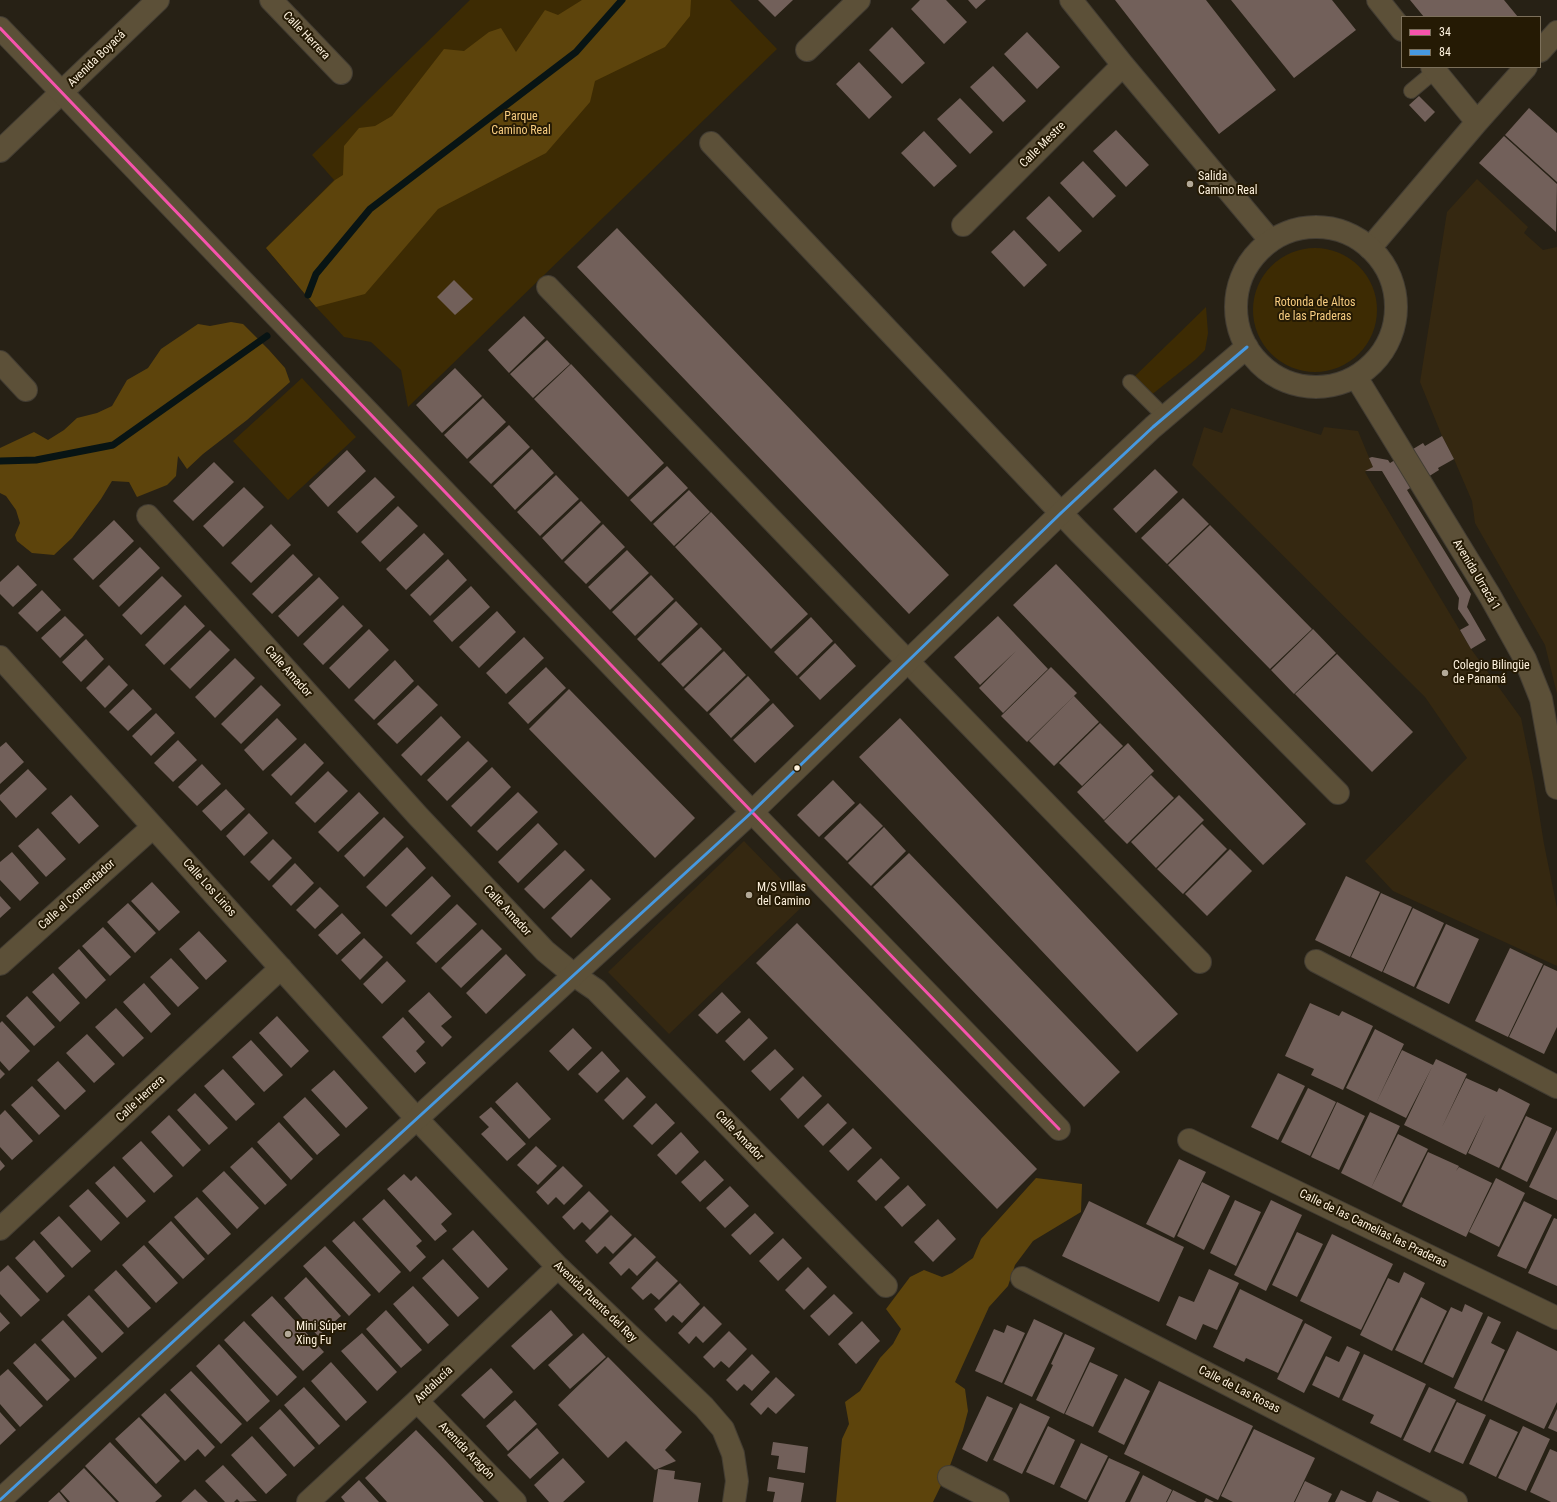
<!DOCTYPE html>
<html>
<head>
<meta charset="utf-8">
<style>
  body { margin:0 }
  #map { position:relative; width:1557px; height:1502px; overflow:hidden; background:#272115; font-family:"Roboto Condensed",sans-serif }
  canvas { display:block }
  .legend { position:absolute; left:1401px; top:16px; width:140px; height:52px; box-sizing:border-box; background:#251a04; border:1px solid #7c705b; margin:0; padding:5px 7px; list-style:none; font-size:12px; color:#fef2de }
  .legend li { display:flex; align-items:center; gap:8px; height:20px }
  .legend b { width:20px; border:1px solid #7c705b }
</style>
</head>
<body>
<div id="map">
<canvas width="1557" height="1502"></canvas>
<ul class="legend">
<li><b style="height:5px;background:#f653ac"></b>34</li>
<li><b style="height:5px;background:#4699e1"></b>84</li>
</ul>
</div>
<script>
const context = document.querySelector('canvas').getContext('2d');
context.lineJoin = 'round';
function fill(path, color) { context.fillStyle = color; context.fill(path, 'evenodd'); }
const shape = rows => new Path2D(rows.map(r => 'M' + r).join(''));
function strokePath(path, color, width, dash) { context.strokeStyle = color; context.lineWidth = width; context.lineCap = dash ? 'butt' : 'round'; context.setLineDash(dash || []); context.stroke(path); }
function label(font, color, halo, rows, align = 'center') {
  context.font = font + ' "Roboto Condensed",sans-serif'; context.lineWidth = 4; context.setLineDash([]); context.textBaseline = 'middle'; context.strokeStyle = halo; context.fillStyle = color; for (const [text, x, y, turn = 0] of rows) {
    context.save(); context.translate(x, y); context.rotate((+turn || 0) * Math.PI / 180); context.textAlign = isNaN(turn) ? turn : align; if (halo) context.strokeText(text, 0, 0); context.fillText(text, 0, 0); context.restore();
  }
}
fill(shape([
  [1477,179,1528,227,1524,233,1543,250,1557,247,1557,694,1545,645,1475,523,1472,501,1454,459,1442,436,1420,382,1447,212],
  [1231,408,1321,435,1324,427,1358,431,1373,467,1365,472,1471,649,1521,718,1534,782,1544,844,1557,908,1557,966,1393,891,1365,861,1467,758,1425,697,1192,465,1204,427,1222,433],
  [744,841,805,904,669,1034,608,972]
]), '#352811');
fill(shape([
  [470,0,730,0,777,49,408,407,401,370,371,342,344,337,316,307,266,248,334,180,312,155],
  '1253 310a62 62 0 1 1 124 0a62 62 0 1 1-124 0Z',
  [1206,307,1208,333,1205,350,1195,360,1150,396,1133,378],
  [302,378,356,437,288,500,233,441]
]), '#3d2b03');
fill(shape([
  [582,0,691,0,690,16,665,47,595,81,590,102,546,153,438,209,365,294,316,307,266,248,335,180,343,175,344,146,359,128,375,126,392,116,444,49,464,51,489,32,501,28,516,52,545,10,558,15],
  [231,322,243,324,269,350,285,368,290,382,247,420,203,454,187,469,178,456,176,476,167,485,137,497,129,482,112,481,101,499,72,538,54,555,32,553,17,541,15,535,20,523,16,510,6,496,0,493,0,448,34,432,48,440,64,430,77,418,97,413,112,406,127,380,148,368,161,349,198,324,210,326],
  [1036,1178,1082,1184,1081,1212,1033,1241,1015,1265,1008,1286,989,1307,955,1382,965,1389,968,1411,963,1430,948,1471,933,1502,836,1502,842,1439,849,1424,845,1402,860,1391,880,1358,893,1344,901,1329,886,1309,910,1277,924,1270,942,1277,952,1273,973,1258,981,1239]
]), '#5d440c');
strokePath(shape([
  [308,295,316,274,370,209,576,52,622,0],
  [0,461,36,460,113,445,267,336]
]), '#081414', 7);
fill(shape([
  [758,0,793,0,775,17],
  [920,0,946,0,967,22,944,44,911,9],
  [968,0,986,0,976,9],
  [1115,0,1206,0,1276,90,1219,134],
  [1231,0,1332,0,1356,30,1294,78],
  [1410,0,1504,0,1518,17,1424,17],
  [892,27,925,63,902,84,869,50],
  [1027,32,1060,67,1037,89,1004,54],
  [859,62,892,97,869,119,836,84],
  [993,66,1026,101,1003,122,970,87],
  [1419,96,1435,112,1425,122,1409,105],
  [960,98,993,132,970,154,937,119],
  [1529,108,1557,133,1557,182,1505,135],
  [1116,130,1149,165,1126,187,1093,151],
  [924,131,957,166,934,187,901,153],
  [1504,136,1557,184,1556,232,1479,163],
  [1083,161,1116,196,1093,218,1060,183],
  [1049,196,1082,231,1059,252,1026,218],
  [617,228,949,575,909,614,577,267],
  [1014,230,1047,265,1024,287,991,252],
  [454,280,473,299,455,315,437,297],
  [524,316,545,338,509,373,488,350],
  [547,340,570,364,533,398,510,374],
  [571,364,664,463,628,497,534,399],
  [455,368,482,396,442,433,416,405],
  [483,398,506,422,467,459,444,435],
  [509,425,530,447,491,484,469,462],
  [1442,436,1454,459,1438,468,1439,470,1407,490,1471,594,1467,607,1486,640,1471,649,1460,630,1469,625,1458,609,1459,598,1382,471,1365,471,1373,467,1369,458,1372,457,1388,460,1390,463,1423,443,1425,446],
  [532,449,554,473,515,510,493,486],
  [347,450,366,471,328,507,309,486],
  [214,462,234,482,193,521,173,501],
  [667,466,688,488,651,522,630,500],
  [1155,469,1178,492,1136,533,1113,509],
  [556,475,579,499,540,536,517,512],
  [375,477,395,497,357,533,337,512],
  [244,487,264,507,223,547,203,526],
  [689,490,710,512,674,546,653,524],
  [1183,498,1209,524,1167,564,1141,538],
  [581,501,601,522,562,560,542,538],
  [398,506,418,526,380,562,361,542],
  [711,512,808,614,771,649,675,547],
  [114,520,134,541,93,580,73,559],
  [271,524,291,545,251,583,231,563],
  [603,524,625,547,586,584,564,562],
  [1210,525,1312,629,1270,669,1168,565],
  [424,533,444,554,406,590,386,569],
  [140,547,160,568,119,607,99,586],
  [627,550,649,573,610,610,588,587],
  [293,554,313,575,272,614,252,594],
  [448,559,467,580,430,616,410,595],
  [1056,564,1306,824,1263,865,1013,605],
  [18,565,37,585,13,607,0,594,0,582],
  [651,575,674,599,635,636,612,612],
  [162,576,182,596,141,635,122,615],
  [319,577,339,598,298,637,278,616],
  [471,586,490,607,452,642,433,621],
  [42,590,61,610,37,632,18,613],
  [676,601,698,624,659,662,637,639],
  [185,605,205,626,164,665,145,645],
  [343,605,363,626,323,665,303,644],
  [497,611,516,632,479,668,459,647],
  [65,616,84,635,60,658,41,638],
  [998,616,1048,669,1003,713,979,688,1016,651,980,685,954,657],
  [811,617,833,641,797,676,774,652],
  [701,627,722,649,683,687,661,664],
  [369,629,389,650,349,689,329,668],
  [1313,629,1336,653,1294,694,1271,670],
  [210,630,230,650,190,689,170,669],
  [524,637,544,658,506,694,486,673],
  [86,639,104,659,81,682,62,662],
  [835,643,856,666,820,700,799,678],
  [724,651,746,675,707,712,684,689],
  [1337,654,1413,732,1372,772,1295,694],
  [235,658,255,678,215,718,195,697],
  [395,660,414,681,374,720,354,700],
  [109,665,128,685,105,708,86,688],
  [546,667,566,688,528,724,508,703],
  [1051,667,1077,693,1027,742,1001,716],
  [748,676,770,700,731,738,709,714],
  [261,685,281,705,241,744,221,724],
  [418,685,438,705,397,744,377,724],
  [133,689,152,709,128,731,109,712],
  [569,689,695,818,655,858,529,729],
  [1074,696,1099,722,1054,766,1029,741],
  [773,703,794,726,755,763,733,740],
  [156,713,175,733,151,756,132,736],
  [441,716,461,737,421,776,401,755],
  [277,718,297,739,263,771,244,750],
  [900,718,1178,1014,1137,1052,859,757],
  [1100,723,1123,746,1082,786,1059,763],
  [178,740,197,760,173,782,154,763],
  [468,741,488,761,447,801,427,780],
  [6,742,24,762,0,784,0,747],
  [305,743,324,763,291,796,271,775],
  [1128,743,1154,771,1104,820,1077,792],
  [202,764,221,784,197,806,178,787],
  [492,767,511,787,471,827,451,806],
  [28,769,47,789,16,818,0,800,0,795],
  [328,771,348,791,315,823,295,803],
  [1151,775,1174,798,1127,844,1104,821],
  [833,780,855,803,819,837,797,815],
  [226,789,245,809,221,831,202,811],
  [359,792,379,813,338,852,318,832],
  [518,792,538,812,497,851,477,831],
  [71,795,99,826,79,844,51,813],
  [1179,795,1204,820,1156,868,1131,842],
  [860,803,883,826,847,861,824,838],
  [249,813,268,833,244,856,226,836],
  [384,817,404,837,364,877,344,856],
  [538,823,558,844,518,883,498,862],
  [1202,824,1227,849,1183,894,1157,869],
  [884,827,906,851,871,886,848,863],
  [38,828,66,859,46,877,18,846],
  [273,839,292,858,269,881,250,862],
  [407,847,426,868,386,907,366,887],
  [1230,849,1252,871,1207,916,1185,894],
  [565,850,585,870,544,909,524,889],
  [12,852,39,883,20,901,0,880,0,862],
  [909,853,1120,1072,1084,1107,873,887],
  [295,863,314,883,291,906,272,886],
  [432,876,451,896,411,935,391,915],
  [1346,876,1380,892,1350,957,1315,940],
  [591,879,611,899,571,938,551,918],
  [152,882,180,912,159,931,131,901],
  [320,887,339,906,315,929,296,910],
  [1381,893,1412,907,1382,972,1351,957],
  [0,896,11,908,0,918],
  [128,903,156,933,135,953,107,922],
  [457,904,477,924,436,963,416,943],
  [1413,908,1444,923,1414,987,1383,972],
  [342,913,361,933,337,955,318,935],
  [797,923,1037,1169,997,1209,756,963],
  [1446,924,1479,939,1449,1004,1416,988],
  [103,927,131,957,110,976,82,946],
  [482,929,502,949,461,988,441,968],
  [199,931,227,961,206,980,179,949],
  [364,938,383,957,360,980,341,960],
  [1510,948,1543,964,1508,1037,1475,1021],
  [79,949,106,980,86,999,58,968],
  [506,954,526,975,486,1014,466,993],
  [171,958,199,988,178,1007,150,977],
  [387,961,406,981,382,1004,363,984],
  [1544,965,1557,971,1557,1027,1544,1054,1509,1037],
  [53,973,80,1003,60,1022,32,992],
  [144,983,171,1014,151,1033,123,1002],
  [429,992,452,1017,441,1026,452,1037,442,1047,408,1011],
  [722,992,741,1012,717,1034,698,1015],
  [27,996,55,1027,34,1046,6,1016],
  [1310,1003,1339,1016,1342,1011,1373,1026,1343,1090,1311,1075,1314,1069,1285,1056],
  [116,1008,144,1038,123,1057,95,1027],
  [277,1016,309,1051,291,1068,259,1033],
  [403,1017,425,1042,416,1051,426,1063,415,1073,382,1037],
  [749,1018,768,1038,744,1061,725,1041],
  [2,1021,30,1051,9,1071,0,1061,0,1023],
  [573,1028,592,1048,568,1071,549,1051],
  [1375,1029,1404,1044,1376,1103,1346,1088],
  [87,1034,115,1064,94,1083,66,1053],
  [251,1040,283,1075,264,1092,232,1057],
  [775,1049,794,1069,770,1091,751,1071],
  [1402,1050,1433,1065,1436,1059,1467,1074,1442,1127,1466,1078,1497,1092,1499,1088,1530,1104,1499,1168,1468,1153,1486,1114,1466,1155,1404,1125,1432,1067,1406,1118,1376,1103],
  [602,1051,620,1071,597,1093,578,1074],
  [58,1061,86,1091,65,1110,37,1080],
  [0,1069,5,1074,0,1079],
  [223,1069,255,1104,236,1121,204,1086],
  [334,1070,368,1108,346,1128,311,1090],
  [1278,1073,1305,1086,1278,1140,1251,1127],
  [803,1076,822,1096,798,1119,780,1099],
  [627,1077,646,1097,623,1120,604,1100],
  [517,1082,551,1119,529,1139,495,1102],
  [32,1086,60,1116,39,1135,11,1105],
  [1308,1088,1336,1102,1310,1156,1281,1142],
  [195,1093,228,1128,209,1145,177,1110],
  [305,1097,340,1135,317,1155,283,1117],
  [1337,1102,1365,1116,1339,1170,1311,1157],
  [656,1103,675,1123,652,1145,633,1126],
  [828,1103,847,1123,823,1146,804,1126],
  [491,1107,526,1144,507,1161,481,1134,489,1127,479,1117],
  [5,1110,33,1141,12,1160,0,1147,0,1115],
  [1370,1112,1400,1126,1371,1188,1341,1173],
  [169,1115,201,1150,183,1167,151,1132],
  [1526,1116,1552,1128,1527,1182,1501,1169],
  [279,1122,313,1159,291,1180,257,1142],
  [853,1128,872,1148,848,1171,829,1151],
  [1557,1130,1557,1200,1529,1187],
  [681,1132,699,1152,676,1175,657,1155],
  [1398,1134,1428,1149,1401,1203,1371,1188],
  [141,1141,173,1176,154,1193,122,1158],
  [536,1146,557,1166,538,1185,517,1165],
  [252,1147,287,1185,265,1205,230,1167],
  [1428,1152,1459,1166,1456,1171,1459,1167,1492,1183,1466,1237,1402,1206],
  [881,1158,900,1178,876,1201,857,1181],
  [1179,1159,1206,1172,1174,1238,1146,1224],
  [0,1160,5,1166,0,1171],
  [705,1160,724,1180,700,1202,681,1182],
  [114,1166,146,1201,127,1218,95,1183],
  [563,1166,583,1186,564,1205,556,1197,548,1205,536,1192],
  [224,1171,259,1208,237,1229,202,1191],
  [404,1174,411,1181,416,1176,452,1214,441,1224,447,1231,435,1241,387,1189],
  [1496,1178,1525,1193,1499,1247,1469,1232],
  [1202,1182,1230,1196,1204,1250,1177,1236],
  [908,1185,926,1205,902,1227,884,1207],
  [730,1186,749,1206,725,1228,706,1208],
  [88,1189,120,1223,101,1241,69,1206],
  [589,1191,609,1211,590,1230,582,1222,574,1230,562,1217],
  [197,1197,231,1234,208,1255,174,1217],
  [384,1199,422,1241,416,1246,426,1257,410,1272,362,1219],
  [1235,1200,1261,1212,1236,1266,1210,1253],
  [1271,1200,1302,1215,1266,1291,1234,1275],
  [1089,1201,1184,1247,1159,1302,1062,1256],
  [1524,1201,1552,1215,1526,1269,1497,1256],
  [755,1213,774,1233,750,1255,731,1235],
  [611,1215,632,1235,613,1254,605,1246,597,1254,585,1241],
  [59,1216,91,1251,72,1268,40,1233],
  [1554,1218,1557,1219,1557,1286,1528,1273],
  [938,1219,956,1239,933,1262,914,1242],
  [171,1221,205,1259,183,1279,148,1242],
  [354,1221,401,1272,379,1293,332,1241],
  [473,1230,508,1269,488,1288,452,1249],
  [1297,1232,1323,1244,1297,1297,1272,1285],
  [1332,1234,1393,1264,1361,1330,1300,1301],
  [635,1237,656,1257,637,1276,629,1268,621,1276,609,1263],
  [783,1238,802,1258,778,1281,759,1261],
  [34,1240,65,1276,47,1293,15,1258],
  [144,1245,178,1283,156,1303,122,1265],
  [325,1246,371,1295,349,1316,303,1266],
  [443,1259,479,1298,458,1317,422,1278],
  [657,1261,678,1281,659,1300,651,1293,643,1300,631,1288],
  [8,1265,40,1300,21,1317,0,1294,0,1272],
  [808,1267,827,1287,804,1310,785,1290],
  [1209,1269,1239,1283,1217,1330,1203,1324,1196,1340,1166,1325,1179,1296,1194,1302],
  [116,1270,151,1308,128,1328,94,1290],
  [1404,1272,1425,1283,1392,1351,1360,1335,1388,1278,1399,1283],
  [306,1277,341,1316,318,1336,284,1298],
  [680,1283,700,1304,682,1323,673,1315,666,1322,654,1309],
  [413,1286,449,1325,428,1344,393,1304],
  [1240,1289,1303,1320,1278,1373,1246,1358,1244,1362,1213,1347],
  [834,1294,853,1313,829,1336,810,1316],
  [89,1295,124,1333,102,1353,67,1315],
  [272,1296,324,1352,303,1371,251,1315],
  [1421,1297,1447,1311,1422,1363,1395,1350],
  [1465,1304,1483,1313,1453,1378,1424,1364,1451,1307,1462,1312],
  [704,1306,722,1324,703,1343,696,1336,689,1344,678,1333],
  [386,1310,422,1350,401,1368,366,1329],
  [551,1310,573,1335,534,1370,511,1346],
  [0,1312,10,1323,0,1332],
  [1488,1316,1501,1322,1491,1343,1505,1350,1482,1401,1454,1388],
  [1034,1319,1063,1333,1032,1397,1004,1384],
  [63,1320,97,1358,75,1378,41,1340],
  [244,1321,297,1377,277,1396,224,1340],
  [862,1321,880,1341,856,1364,838,1344],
  [1305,1323,1332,1337,1304,1393,1277,1379],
  [1007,1325,1025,1333,1002,1383,975,1371,994,1329,1004,1333],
  [729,1331,747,1349,729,1368,721,1361,714,1368,703,1357],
  [1517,1331,1557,1351,1557,1402,1544,1429,1484,1401],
  [362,1333,397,1372,377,1391,341,1351],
  [583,1333,606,1357,570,1389,548,1365],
  [1065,1334,1095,1348,1064,1414,1036,1400,1053,1365,1051,1364],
  [35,1343,70,1380,47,1401,13,1363],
  [219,1344,270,1401,247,1422,196,1366],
  [1347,1346,1360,1352,1339,1398,1312,1385,1326,1356,1339,1362],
  [752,1354,770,1372,752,1391,744,1384,737,1391,726,1380],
  [1364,1354,1426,1384,1401,1438,1370,1423,1374,1415,1342,1400],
  [608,1357,682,1432,665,1450,676,1461,655,1470,626,1441,608,1458,558,1405],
  [331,1362,367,1402,346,1421,311,1381],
  [1090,1362,1118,1375,1093,1427,1065,1414],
  [491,1368,513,1392,484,1419,461,1395],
  [8,1369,43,1406,20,1427,0,1404,0,1376],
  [191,1371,242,1424,221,1444,170,1390],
  [776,1377,795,1395,776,1414,768,1407,761,1415,750,1404],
  [1125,1378,1150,1391,1124,1445,1098,1432],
  [1159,1381,1253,1426,1218,1500,1124,1454],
  [304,1387,340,1426,319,1445,284,1405],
  [1429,1387,1456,1400,1430,1453,1403,1440],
  [165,1393,215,1447,205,1457,198,1449,185,1461,141,1415],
  [987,1396,1013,1408,987,1462,962,1449],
  [515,1400,537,1424,508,1451,486,1426],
  [1457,1402,1486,1415,1463,1464,1434,1451],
  [1020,1403,1050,1417,1022,1474,993,1460],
  [280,1409,315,1448,294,1467,259,1428],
  [1557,1409,1557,1432,1548,1428],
  [0,1412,16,1430,0,1445],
  [139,1417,180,1461,156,1484,115,1439],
  [1490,1419,1518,1432,1496,1477,1469,1464],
  [1048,1426,1075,1440,1054,1485,1026,1472],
  [1523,1426,1550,1439,1526,1491,1498,1478],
  [537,1428,559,1453,530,1479,507,1455],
  [1254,1429,1315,1458,1294,1502,1233,1502,1221,1496],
  [416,1430,445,1460,484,1502,387,1502,365,1478],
  [252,1436,287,1475,266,1494,231,1455],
  [110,1442,162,1496,155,1502,119,1502,85,1466],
  [773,1442,808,1447,805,1473,777,1469,779,1456,771,1455],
  [1081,1443,1108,1456,1086,1500,1060,1487],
  [1550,1449,1557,1452,1557,1502,1551,1502,1530,1492],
  [563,1458,585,1482,563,1502,549,1502,534,1485],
  [1109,1458,1140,1472,1125,1502,1088,1502],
  [223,1465,257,1501,240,1502,237,1499,234,1502,225,1502,205,1481],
  [84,1468,116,1502,70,1502,60,1491],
  [658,1469,675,1471,674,1479,701,1483,698,1502,653,1502],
  [1143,1475,1172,1490,1166,1502,1130,1502],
  [769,1477,804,1483,801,1502,773,1502,775,1492,767,1491],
  [359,1480,379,1502,345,1502,341,1497],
  [1305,1481,1332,1494,1328,1502,1295,1502],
  [195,1489,208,1502,181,1502],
  [1173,1490,1197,1502,1167,1502],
  [1341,1490,1367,1502,1335,1502],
  [1377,1491,1400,1502,1372,1502],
  [59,1492,67,1502,48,1502],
  [1206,1498,1214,1502,1204,1502]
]), '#72605a');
const service = shape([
  [1411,91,1435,71],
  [1130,382,1165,417]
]);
const minor = shape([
  [271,0,341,73],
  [1071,0,1123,65,1270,240],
  [1378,0,1402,30],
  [807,50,859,0],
  [1540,51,1557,32],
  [1432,67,1477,122],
  [711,143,1078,531,1338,793],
  [0,151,158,0],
  [963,225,1123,65],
  [1370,248,1477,122,1526,67],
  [548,287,889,642,1200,962],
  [0,362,26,390],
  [148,516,418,816,545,951,574,975,596,990,886,1286],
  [0,657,417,1119,558,1267,704,1407,723,1429,733,1454,737,1481,734,1502],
  [752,812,1059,1129],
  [1316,961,1557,1087],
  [0,964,153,827],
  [1189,1140,1557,1318],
  [0,1229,281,968],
  [1022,1278,1456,1502],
  [417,1401,515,1502],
  [949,1477,998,1502],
  [308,1502,417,1401,558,1267]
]);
const tertiary = shape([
  [0,28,752,812],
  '1236 307a80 80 0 1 1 160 0a80 80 0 1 1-160 0Z',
  [1356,377,1490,596,1525,659,1541,699,1557,788],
  [0,1500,752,812,1061,513,1153,427,1247,347]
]);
strokePath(service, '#433d33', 16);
strokePath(minor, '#433d33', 24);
strokePath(tertiary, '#433d33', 24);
strokePath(service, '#5c5038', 14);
strokePath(minor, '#5c5038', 22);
strokePath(tertiary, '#5c5038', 22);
strokePath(shape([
  [0,28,752,812,1059,1129]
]), '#f653ac', 3);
strokePath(shape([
  [0,1500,752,812,1061,513,1153,427,1247,347]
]), '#4699e1', 3);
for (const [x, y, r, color] of [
  [1190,184,4,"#b3a998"],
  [1445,673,4,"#b3a998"],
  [797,768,3.5,"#fef2de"],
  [749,895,4,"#b3a998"],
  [288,1334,4,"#b3a998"]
]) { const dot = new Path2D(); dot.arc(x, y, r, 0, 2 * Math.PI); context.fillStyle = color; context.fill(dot); strokePath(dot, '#251a04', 1.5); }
label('12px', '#fef2de', '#251a04', [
  ["Calle Herrera",306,36,46],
  ["Avenida Boyacá",97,59,-44],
  ["Calle Mestre",1043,145,-45],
  ["Avenida Urracá 1",1476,575,59],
  ["Calle Amador",288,672,48],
  ["Calle Los Lirios",209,888,48],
  ["Calle el Comendador",77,895,-42],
  ["Calle Amador",507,911,47],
  ["Calle Herrera",141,1099,-43],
  ["Calle Amador",739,1136,46],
  ["Calle de las Camelias las Praderas",1373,1229,26],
  ["Avenida Puente del Rey",595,1302,44],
  ["Andalucía",434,1385,-44],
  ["Calle de Las Rosas",1239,1390,27],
  ["Avenida Aragón",466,1451,46]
]);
label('12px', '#f7cc80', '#251a04', [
  ["Parque",521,117],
  ["Camino Real",521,131],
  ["Rotonda de Altos",1315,303],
  ["de las Praderas",1315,317]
]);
label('12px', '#fef2de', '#251a04', [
  ["Salida",1198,177],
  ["Camino Real",1198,191],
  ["Colegio Bilingüe",1453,666],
  ["de Panamá",1453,680],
  ["M/S VIllas",757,888],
  ["del Camino",757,902],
  ["Mini Súper",296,1327],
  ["Xing Fu",296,1341]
], 'left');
</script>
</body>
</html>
